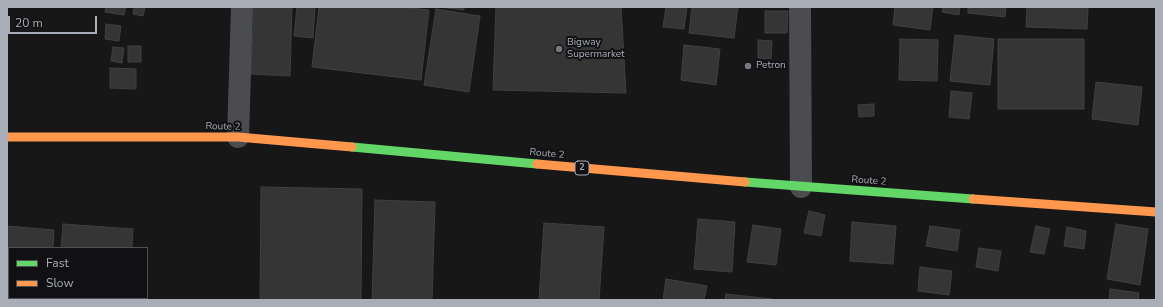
<!DOCTYPE html>
<html>
<head>
<meta charset="utf-8">
<style>
  body { margin:0 }
  #map { position:relative; width:1163px; height:307px; overflow:hidden; background:#171717; font-family:"Nunito Sans",sans-serif }
  canvas { display:block }
  .frame { position:absolute; inset:0; border:8px solid #a8adb8; pointer-events:none }
  .legend { position:absolute; left:8px; top:247px; width:140px; height:52px; box-sizing:border-box; background:#111113; border:1px solid #4d4f55; margin:0; padding:5px 7px; list-style:none; font-size:12px; color:#a8adb8 }
  .legend li { display:flex; align-items:center; gap:8px; height:20px }
  .legend b { width:20px; border:1px solid #4d4f55 }
  .scale { position:absolute; left:8px; top:16px; width:89px; height:18px; box-sizing:border-box; border:2px solid #a8adb8; border-top:0; padding-left:5px; font-size:12px; line-height:14px; white-space:nowrap; color:#a8adb8; -webkit-text-stroke:3px #111113; paint-order:stroke }
</style>
</head>
<body>
<div id="map">
<canvas width="1163" height="307"></canvas>
<div class="frame"></div>
<ul class="legend">
<li><b style="height:5px;background:#63d668"></b>Fast</li>
<li><b style="height:5px;background:#ff974d"></b>Slow</li>
</ul>
<div class="scale">20 m</div>
</div>
<script>
const context = document.querySelector('canvas').getContext('2d');
context.lineJoin = 'round';
function fill(path, color) { context.fillStyle = color; context.fill(path, 'evenodd'); }
const shape = rows => new Path2D(rows.map(r => 'M' + r).join(''));
function strokePath(path, color, width, dash) { context.strokeStyle = color; context.lineWidth = width; context.lineCap = dash ? 'butt' : 'round'; context.setLineDash(dash || []); context.stroke(path); }
function label(font, color, halo, rows, align = 'center') {
  context.font = font + ' "Nunito Sans",sans-serif'; context.lineWidth = 4; context.setLineDash([]); context.textBaseline = 'middle'; context.strokeStyle = halo; context.fillStyle = color; for (const [text, x, y, turn = 0] of rows) {
    context.save(); context.translate(x, y); context.rotate((+turn || 0) * Math.PI / 180); context.textAlign = isNaN(turn) ? turn : align; if (halo) context.strokeText(text, 0, 0); context.fillText(text, 0, 0); context.restore();
  }
}
const building = shape([
  [106,7,126,7,124,15,105,12,106,7],
  [134,7,145,7,143,16,133,14,134,7],
  [254,7,292,7,290,76,251,74,254,7],
  [297,7,315,7,313,38,294,36,297,7],
  [319,7,399,7,429,10,421,80,312,67,319,7],
  [439,7,464,7,464,10,439,7],
  [496,7,621,7,626,93,493,90,496,7],
  [666,7,687,7,684,29,663,27,666,7],
  [692,7,738,7,734,38,689,33,692,7],
  [895,7,933,7,930,30,893,25,895,7],
  [943,7,960,7,959,15,942,12,943,7],
  [968,7,1006,7,1005,17,968,13,968,7],
  [1027,7,1088,7,1087,29,1026,27,1027,7],
  [436,9,480,16,469,92,424,85,436,9],
  [765,11,788,11,787,33,765,33,765,11],
  [106,24,121,26,119,41,105,39,106,24],
  [955,35,994,39,990,85,950,81,955,35],
  [900,39,938,40,937,81,899,80,900,39],
  [998,39,1084,39,1084,109,998,109,998,39],
  [758,40,772,41,771,59,758,58,758,40],
  [684,45,720,49,716,85,681,80,684,45],
  [128,46,141,46,141,62,128,62,128,46],
  [113,47,124,48,122,63,111,61,113,47],
  [110,68,136,69,136,89,110,88,110,68],
  [1096,82,1142,87,1138,125,1092,119,1096,82],
  [951,91,972,93,969,119,949,117,951,91],
  [874,104,874,116,859,117,858,105,874,104],
  [261,187,362,189,361,300,260,300,261,187],
  [375,200,435,202,432,300,372,300,375,200],
  [809,211,825,215,821,236,804,233,809,211],
  [698,219,735,222,732,272,694,269,698,219],
  [852,222,896,226,893,264,850,261,852,222],
  [544,223,604,227,599,300,539,300,544,223],
  [63,224,133,229,132,248,61,248,63,224],
  [1116,224,1148,229,1140,285,1107,279,1116,224],
  [753,225,781,229,776,265,747,262,753,225],
  [7,226,54,230,53,248,9,248,9,298,50,298,49,300,7,300,7,226],
  [930,226,960,230,957,251,926,246,930,226],
  [1036,226,1050,229,1044,254,1030,252,1036,226],
  [1067,227,1086,231,1084,249,1064,246,1067,227],
  [979,248,1001,251,998,271,976,267,979,248],
  [920,267,952,271,949,295,918,291,920,267],
  [666,279,707,286,704,300,663,300,666,279],
  [1110,289,1139,293,1138,300,1109,300,1110,289],
  [726,294,772,299,772,300,725,300,726,294],
  [58,298,129,298,129,300,58,300,58,298]
]);
fill(building, '#353536');
strokePath(building, '#3f4043', 1);
strokePath(shape([
  [800,7,801,187],
  [238,137,242,7]
]), '#4b4c50', 22);
strokePath(shape([
  [352,147,537,164],
  [745,182,973,199]
]), '#63d668', 9);
strokePath(shape([
  [7,137,238,137,352,147],
  [537,164,745,182],
  [973,199,1156,212]
]), '#ff974d', 9);
for (const [x, y, r, color] of [
  [559,49,4,"#757880"],
  [748,66,4,"#757880"]
]) { const dot = new Path2D(); dot.arc(x, y, r, 0, 2 * Math.PI); context.fillStyle = color; context.fill(dot); strokePath(dot, '#111113', 1.5); }
for (const [x, y, w] of [
  [582,168,14]
]) { const box = new Path2D(); box.roundRect(x - w / 2, y - 7, w, 14, 3); context.fillStyle = '#111113'; context.fill(box); strokePath(box, '#a8adb8', 1); }
label('bold 9px', '#a8adb8', null, [
  ["2",582,168]
]);
label('10px', '#a8adb8', '#111113', [
  ["Bigway",567,43],
  ["Supermarket",567,55],
  ["Petron",756,66]
], 'left');
label('10px', '#a8adb8', '#111113', [
  ["Route 2",223,127,1],
  ["Route 2",547,154,5],
  ["Route 2",869,181,4]
]);
</script>
</body>
</html>
